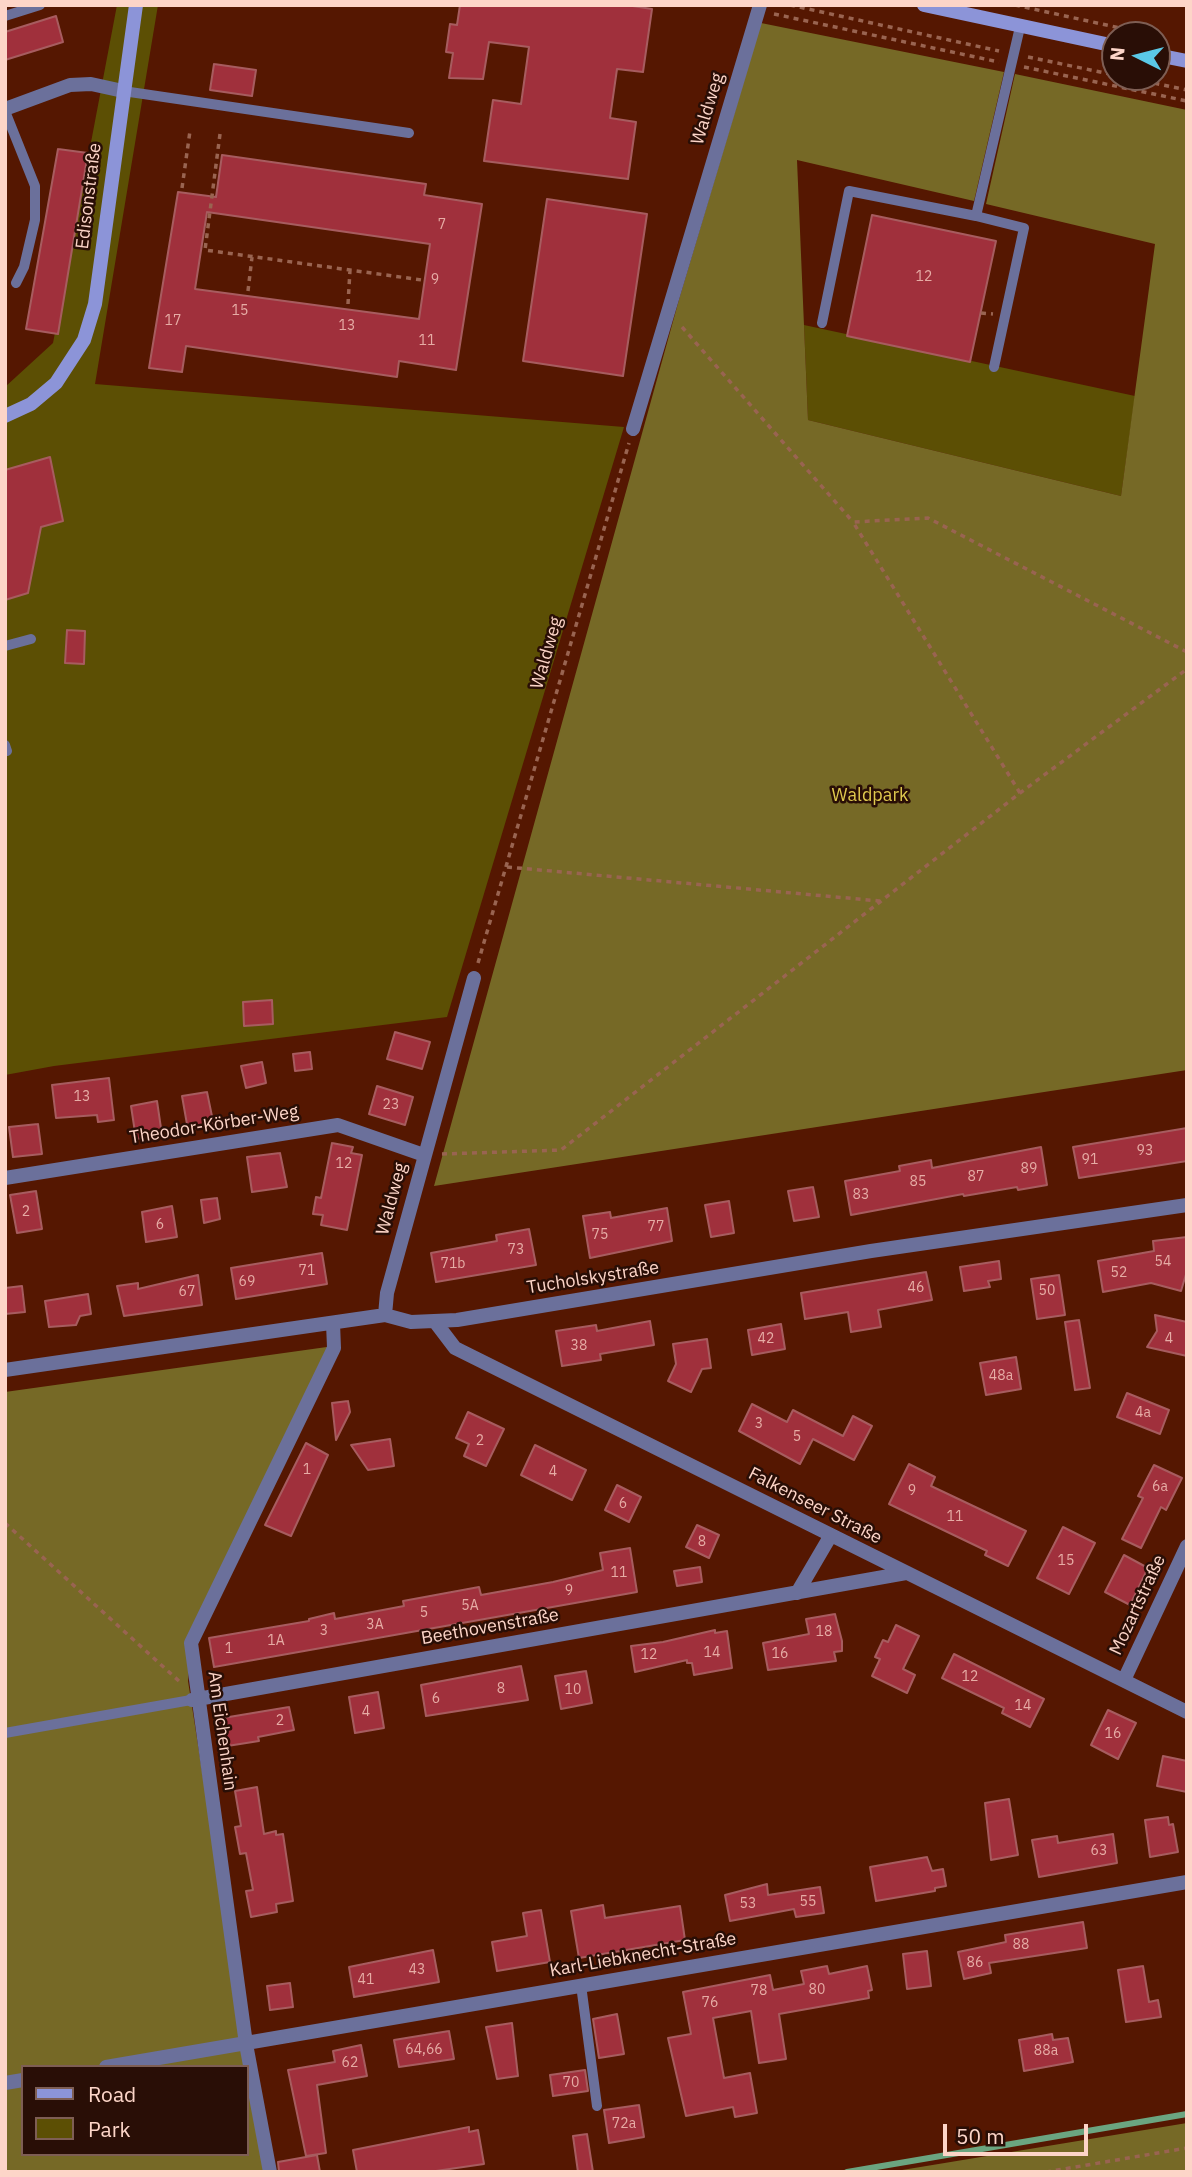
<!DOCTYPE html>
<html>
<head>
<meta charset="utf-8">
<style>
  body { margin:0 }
  #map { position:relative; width:1192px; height:2177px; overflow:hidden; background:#551701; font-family:"IBM Plex Sans",sans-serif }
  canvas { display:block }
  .frame { position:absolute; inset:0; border:7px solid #fdd5c8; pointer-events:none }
  .legend { position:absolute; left:21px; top:2065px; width:228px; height:91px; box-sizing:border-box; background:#290e06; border:2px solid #7e5e54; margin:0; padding:9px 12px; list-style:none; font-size:21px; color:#fdd5c8 }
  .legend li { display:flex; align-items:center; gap:14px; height:35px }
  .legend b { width:35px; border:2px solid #7e5e54 }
  .north { position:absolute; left:1101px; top:21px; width:70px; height:70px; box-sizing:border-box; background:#290e06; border:2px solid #7e5e54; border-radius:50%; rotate:276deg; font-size:19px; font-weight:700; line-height:28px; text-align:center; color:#fdd5c8 }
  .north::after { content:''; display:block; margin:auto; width:24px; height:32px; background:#5ac8e6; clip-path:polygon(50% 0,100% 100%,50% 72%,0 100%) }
  .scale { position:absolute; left:943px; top:2124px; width:145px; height:32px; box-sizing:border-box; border:4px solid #fdd5c8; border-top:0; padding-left:9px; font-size:21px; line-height:24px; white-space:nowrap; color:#fdd5c8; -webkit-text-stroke:5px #290e06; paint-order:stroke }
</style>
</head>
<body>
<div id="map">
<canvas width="1192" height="2177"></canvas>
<div class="frame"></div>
<ul class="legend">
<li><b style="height:9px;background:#8c94d8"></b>Road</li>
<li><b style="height:19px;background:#5c4f04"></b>Park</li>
</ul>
<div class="north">N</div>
<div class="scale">50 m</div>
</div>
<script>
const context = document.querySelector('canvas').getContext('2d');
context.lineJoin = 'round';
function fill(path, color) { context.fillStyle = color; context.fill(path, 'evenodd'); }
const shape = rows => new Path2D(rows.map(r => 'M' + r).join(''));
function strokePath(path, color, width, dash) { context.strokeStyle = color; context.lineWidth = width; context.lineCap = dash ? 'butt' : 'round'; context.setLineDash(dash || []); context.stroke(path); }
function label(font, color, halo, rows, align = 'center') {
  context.font = font + ' "IBM Plex Sans",sans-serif'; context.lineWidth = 5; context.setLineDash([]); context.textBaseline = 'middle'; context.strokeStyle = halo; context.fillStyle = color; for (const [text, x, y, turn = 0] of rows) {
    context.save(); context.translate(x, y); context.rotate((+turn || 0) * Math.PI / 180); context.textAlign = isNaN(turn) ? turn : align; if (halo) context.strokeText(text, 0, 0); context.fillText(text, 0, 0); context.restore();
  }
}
fill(shape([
  [117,5,158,5,95,384,624,427,447,1017,54,1066,5,1075,5,387,53,343],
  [804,325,1135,396,1121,496,808,420]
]), '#5c4f04');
fill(shape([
  [761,23,1004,72,974,201,797,160,808,420,1121,496,1155,244,986,204,1015,74,1187,110,1187,1070,434,1186,680,296],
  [334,1346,191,1645,188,1681,245,2046,271,2172,5,2172,5,1392],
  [23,2067,247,2067,247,2154,23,2154],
  [1187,2123,1187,2172,890,2172]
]), '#766926');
strokePath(shape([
  [847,2172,1187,2114]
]), '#6ba580', 6);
const building = shape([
  [460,5,626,5,652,9,643,72,617,69,610,118,636,122,628,179,484,161,493,100,521,104,529,47,489,42,483,79,449,78,453,53,446,52,450,24,457,25,460,5],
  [56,16,63,42,5,60,5,32,56,16],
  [214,64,256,70,252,96,210,90,214,64],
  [58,149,88,153,58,334,26,329,58,149],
  [222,155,426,184,424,195,482,204,456,370,399,361,397,377,186,346,182,372,149,368,178,192,216,197,222,155],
  [207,212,430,244,419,319,195,289,207,212],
  [547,199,647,214,623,376,523,361,547,199],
  [872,215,996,241,970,362,847,336,872,215],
  [50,457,63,521,41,527,28,593,5,600,5,470,50,457],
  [67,630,85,631,84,664,65,663,67,630],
  [272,1000,273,1024,244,1026,243,1002,272,1000],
  [395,1032,430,1042,422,1069,387,1059,395,1032],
  [310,1052,312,1069,295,1071,293,1054,310,1052],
  [262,1062,266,1083,246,1088,241,1066,262,1062],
  [109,1078,114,1120,98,1122,97,1115,56,1118,52,1085,109,1078],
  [377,1086,413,1097,405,1125,369,1114,377,1086],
  [207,1092,214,1126,188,1130,182,1096,207,1092],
  [157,1101,162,1135,136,1139,131,1106,157,1101],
  [38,1124,42,1154,13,1157,9,1127,38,1124],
  [1187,1128,1187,1161,1079,1178,1073,1147,1187,1128],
  [332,1143,353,1147,351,1153,362,1155,347,1230,321,1225,323,1215,313,1214,316,1197,321,1198,332,1143],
  [1041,1147,1047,1185,1018,1190,1017,1187,964,1196,963,1194,851,1215,845,1181,900,1171,899,1166,931,1160,932,1168,1041,1147],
  [280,1153,287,1187,252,1192,247,1157,280,1153],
  [813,1187,819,1217,794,1221,788,1191,813,1187],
  [36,1191,42,1229,17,1233,10,1195,36,1191],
  [217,1198,220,1219,204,1223,201,1200,217,1198],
  [729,1201,734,1233,711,1237,705,1205,729,1201],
  [172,1206,177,1237,146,1242,142,1212,172,1206],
  [667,1208,672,1241,590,1258,583,1216,610,1212,611,1218,667,1208],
  [529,1229,536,1265,436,1282,431,1253,497,1241,496,1235,529,1229],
  [1187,1237,1187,1271,1181,1291,1151,1283,1103,1292,1098,1261,1154,1251,1153,1241,1187,1237],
  [322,1253,327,1284,236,1299,231,1268,322,1253],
  [999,1261,1001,1279,988,1281,990,1287,964,1291,960,1267,999,1261],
  [926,1272,932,1300,878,1310,881,1327,851,1332,848,1312,805,1319,801,1293,926,1272],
  [198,1275,202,1305,124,1316,117,1286,138,1283,138,1289,198,1275],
  [1059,1275,1065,1315,1037,1319,1031,1279,1059,1275],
  [22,1286,25,1312,5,1314,5,1288,22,1286],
  [88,1294,91,1314,80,1316,76,1325,49,1327,45,1301,88,1294],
  [1155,1315,1187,1322,1187,1356,1147,1347,1157,1331,1155,1315],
  [1079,1320,1090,1388,1075,1390,1065,1322,1079,1320],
  [650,1321,654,1345,600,1354,601,1360,562,1366,556,1331,596,1325,597,1331,650,1321],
  [781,1324,785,1349,752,1355,748,1330,781,1324],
  [707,1339,711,1368,702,1369,691,1392,668,1381,676,1364,673,1344,707,1339],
  [1016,1357,1021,1389,986,1395,980,1363,1016,1357],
  [1127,1393,1169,1410,1160,1434,1117,1417,1127,1393],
  [348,1401,350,1412,336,1440,332,1403,348,1401],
  [752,1404,787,1422,793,1410,843,1436,853,1416,872,1426,854,1460,813,1439,800,1464,739,1431,752,1404],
  [468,1412,504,1429,486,1466,464,1456,469,1444,456,1438,468,1412],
  [390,1439,394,1466,368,1470,351,1445,390,1439],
  [306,1443,328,1455,291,1536,265,1525,306,1443],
  [535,1445,586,1470,572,1500,521,1475,535,1445],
  [909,1464,935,1477,931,1486,1026,1531,1008,1566,985,1555,987,1551,889,1504,909,1464],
  [1154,1465,1182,1478,1166,1510,1161,1507,1141,1548,1122,1539,1143,1498,1138,1496,1154,1465],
  [617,1485,641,1497,629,1522,605,1510,617,1485],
  [697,1525,719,1535,709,1558,686,1547,697,1525],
  [1063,1527,1095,1543,1069,1594,1037,1578,1063,1527],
  [630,1548,637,1592,214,1667,209,1638,309,1621,309,1619,334,1613,335,1619,404,1606,403,1601,479,1587,481,1595,553,1582,603,1570,600,1553,630,1548],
  [1124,1555,1148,1568,1130,1605,1105,1592,1124,1555],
  [700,1567,702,1582,677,1586,674,1571,700,1567],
  [835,1614,842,1641,842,1651,834,1652,836,1661,768,1670,763,1643,809,1634,806,1619,835,1614],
  [896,1625,919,1636,903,1669,915,1675,907,1693,872,1676,880,1659,875,1657,883,1640,888,1642,896,1625],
  [715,1630,715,1633,727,1631,732,1668,694,1675,692,1663,687,1663,687,1660,635,1672,631,1646,663,1642,715,1630],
  [954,1654,1044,1699,1030,1727,1002,1713,1004,1708,942,1678,954,1654],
  [521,1666,528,1700,426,1716,421,1685,521,1666],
  [586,1671,592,1703,561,1709,555,1676,586,1671],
  [378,1692,384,1728,355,1733,349,1697,378,1692],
  [289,1707,294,1730,258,1737,259,1741,221,1747,217,1719,289,1707],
  [1108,1710,1136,1723,1118,1759,1091,1745,1108,1710],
  [1163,1756,1187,1761,1187,1792,1157,1786,1163,1756],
  [257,1787,264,1834,276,1831,276,1835,283,1834,293,1901,276,1904,277,1912,251,1917,246,1891,253,1890,246,1853,240,1854,235,1827,241,1826,235,1791,257,1787],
  [1009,1799,1018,1855,991,1860,985,1803,1009,1799],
  [1168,1817,1169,1825,1173,1824,1178,1852,1150,1857,1145,1820,1168,1817],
  [1113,1834,1117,1863,1039,1877,1032,1840,1057,1836,1058,1843,1113,1834],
  [927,1857,932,1871,943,1869,946,1886,935,1888,935,1891,876,1901,870,1867,927,1857],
  [767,1884,768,1895,820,1887,824,1913,796,1917,794,1909,730,1921,725,1895,767,1884],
  [603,1905,605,1918,680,1906,685,1940,579,1958,571,1911,603,1905],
  [541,1910,550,1962,497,1971,492,1942,527,1936,523,1913,541,1910],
  [1083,1922,1087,1948,989,1963,991,1973,964,1979,958,1952,1006,1942,1005,1935,1083,1922],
  [433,1950,439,1982,354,1997,349,1967,433,1950],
  [927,1951,931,1986,907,1989,903,1954,927,1951],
  [827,1966,829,1974,867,1966,872,1990,868,1991,869,1998,779,2014,786,2059,759,2063,751,2011,713,2018,724,2078,750,2073,757,2113,735,2117,733,2107,686,2116,668,2038,691,2034,683,1992,770,1975,773,1990,804,1984,801,1971,827,1966],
  [1143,1966,1149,2002,1158,2000,1161,2017,1126,2022,1118,1970,1143,1966],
  [290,1983,293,2007,270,2010,267,1986,290,1983],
  [617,2014,624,2054,599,2058,593,2019,617,2014],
  [512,2023,518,2076,497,2079,486,2027,512,2023],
  [449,2031,454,2059,399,2067,394,2040,449,2031],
  [1052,2034,1053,2040,1068,2038,1073,2062,1024,2071,1019,2040,1052,2034],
  [361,2045,367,2076,317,2085,326,2153,306,2156,288,2070,335,2062,333,2051,361,2045],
  [585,2070,588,2091,553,2096,550,2075,585,2070],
  [639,2105,644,2137,609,2143,604,2110,639,2105],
  [469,2127,469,2132,478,2130,484,2164,429,2172,357,2172,353,2150,469,2127],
  [587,2134,593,2172,578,2172,573,2136,587,2134],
  [317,2155,320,2172,279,2172,278,2162,317,2155]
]);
fill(building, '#a0303c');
strokePath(building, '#a75c5f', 2);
strokePath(shape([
  [790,5,999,51],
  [1015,5,1152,35],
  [774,14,999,62],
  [1028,57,1115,75],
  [1024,67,1187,101],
  [1125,77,1187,90],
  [220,134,205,250,422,280],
  [182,188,190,131],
  [248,291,252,257],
  [348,304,350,270],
  [981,313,993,314],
  [682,327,853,522],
  [1020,793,853,522,928,518,1187,652],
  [507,867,880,901],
  [478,963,629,443],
  [442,1154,561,1150,1020,793,1187,669],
  [5,1523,180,1682],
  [1046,2172,1187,2148]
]), '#996451', 3.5, [5, 5]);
strokePath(shape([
  [5,16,40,5],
  [123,91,409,133],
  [5,111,35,186,35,220,24,267,16,283],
  [976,216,1024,228,994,367],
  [822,323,849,191,976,216,1020,27],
  [5,646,31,639],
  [5,745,7,751],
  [5,1733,191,1700],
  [581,1985,597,2106]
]), '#6b709b', 10);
strokePath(shape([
  [5,109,70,85,91,84,123,91],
  [633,429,760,5],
  [5,1178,338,1125,424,1155],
  [385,1315,387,1293,474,978],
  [436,1323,455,1348,1187,1712],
  [5,1370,385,1315,411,1322,457,1320,871,1251,1187,1205],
  [797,1593,831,1535],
  [1124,1680,1187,1546],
  [192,1700,906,1573],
  [106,2067,1187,1882],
  [5,2083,23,2080],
  [270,2172,246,2044,191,1643,334,1348,333,1323]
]), '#6b709b', 14);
strokePath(shape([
  [924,5,1115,46],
  [1157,55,1187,61],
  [5,416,31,404,56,383,84,340,95,304,136,5]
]), '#8c94d8', 14);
label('14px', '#e6aca5', null, [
  ["7",442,225],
  ["12",924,277],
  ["9",435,280],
  ["15",240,311],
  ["17",173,321],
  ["13",347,326],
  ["11",427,341],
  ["13",82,1097],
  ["23",391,1105],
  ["93",1145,1151],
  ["91",1090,1160],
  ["12",344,1164],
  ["89",1029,1169],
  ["87",976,1177],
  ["85",918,1182],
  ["83",861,1195],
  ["2",26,1212],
  ["6",160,1225],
  ["77",656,1227],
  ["75",600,1235],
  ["73",516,1250],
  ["54",1163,1262],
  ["71b",453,1264],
  ["71",307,1271],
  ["52",1119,1273],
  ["69",247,1282],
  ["46",916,1288],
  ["50",1047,1291],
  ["67",187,1292],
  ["42",766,1339],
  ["4",1169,1339],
  ["38",579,1346],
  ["48a",1001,1376],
  ["4a",1143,1413],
  ["3",759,1424],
  ["5",797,1437],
  ["2",480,1441],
  ["1",307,1470],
  ["4",553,1472],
  ["6a",1160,1487],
  ["9",912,1491],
  ["6",623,1504],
  ["11",955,1517],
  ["8",702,1542],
  ["15",1066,1561],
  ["11",619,1573],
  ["9",569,1591],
  ["5A",470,1606],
  ["5",424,1613],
  ["3A",375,1625],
  ["3",324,1631],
  ["18",824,1632],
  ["1A",276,1641],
  ["1",229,1649],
  ["14",712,1653],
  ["16",780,1654],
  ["12",649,1655],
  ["12",970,1677],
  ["8",501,1689],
  ["10",573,1690],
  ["6",436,1699],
  ["14",1023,1706],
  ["4",366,1712],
  ["2",280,1721],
  ["16",1113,1734],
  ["63",1099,1851],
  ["55",808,1902],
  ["53",748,1904],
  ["88",1021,1945],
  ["86",975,1963],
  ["43",417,1970],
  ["41",366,1980],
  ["80",817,1990],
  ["78",759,1991],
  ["76",710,2003],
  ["64,66",424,2050],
  ["88a",1046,2051],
  ["62",350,2063],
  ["70",571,2083],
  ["72a",624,2124]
]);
label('18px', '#fdd5c8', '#290e06', [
  ["Waldweg",708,109,-73],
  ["Edisonstraße",89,196,-83],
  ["Waldweg",547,653,-74],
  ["Theodor-Körber-Weg",214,1125,-9],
  ["Waldweg",392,1199,-75],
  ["Tucholskystraße",593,1278,-9],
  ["Falkenseer Straße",815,1506,27],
  ["Mozartstraße",1138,1605,-65],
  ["Beethovenstraße",490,1627,-10],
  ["Am Eichenhain",222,1731,82],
  ["Karl-Liebknecht-Straße",643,1955,-10]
]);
label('18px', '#e0c94e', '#290e06', [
  ["Waldpark",870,796]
]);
</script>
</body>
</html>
